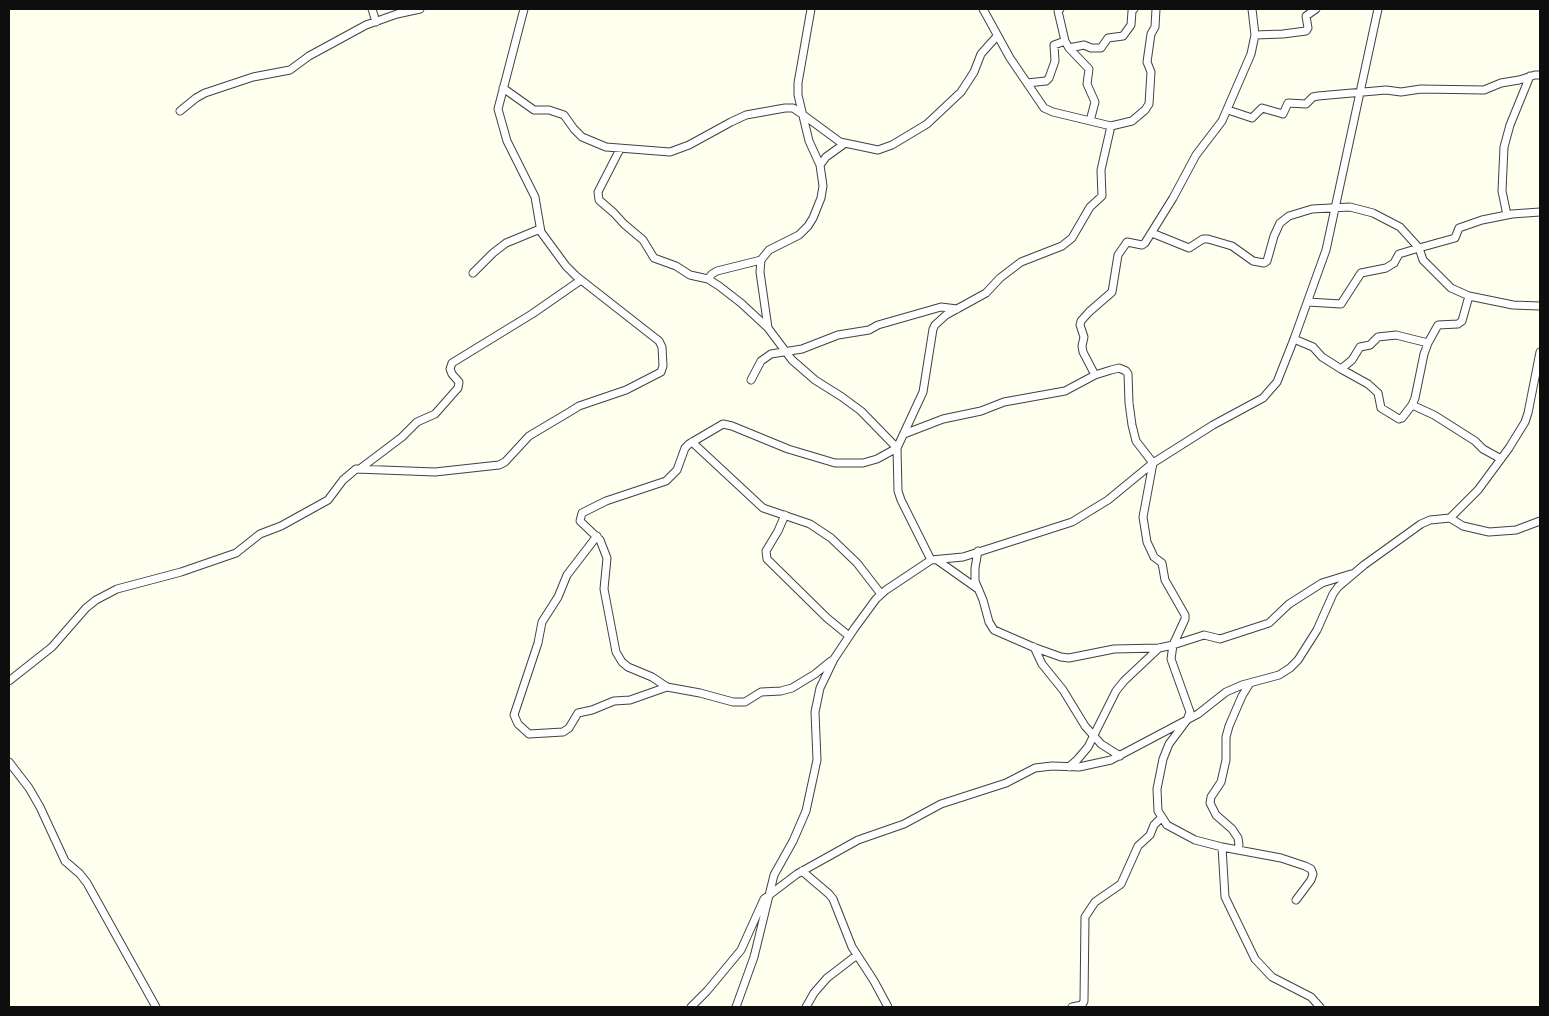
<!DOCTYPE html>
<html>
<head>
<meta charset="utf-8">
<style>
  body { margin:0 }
  #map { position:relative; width:1549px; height:1016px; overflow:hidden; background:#ffffef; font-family:"Noto Serif",serif }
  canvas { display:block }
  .frame { position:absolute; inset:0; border:10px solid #0e0e0e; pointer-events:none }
</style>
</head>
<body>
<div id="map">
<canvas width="1549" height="1016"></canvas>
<div class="frame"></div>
</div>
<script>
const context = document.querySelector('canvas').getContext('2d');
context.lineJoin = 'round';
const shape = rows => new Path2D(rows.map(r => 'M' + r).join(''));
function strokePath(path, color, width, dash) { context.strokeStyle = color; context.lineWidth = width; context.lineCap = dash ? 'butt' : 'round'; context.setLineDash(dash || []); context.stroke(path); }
const minor = shape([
  [372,9,376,22],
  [811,9,798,83,798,95,809,141,820,165],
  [1252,9,1255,35],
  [1065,41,1069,48,1084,45,1091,48,1101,48,1108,38,1123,36,1131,25,1132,11,1134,9],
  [1069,48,1089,69,1087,84,1095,102,1090,121],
  [1027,83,1046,81,1049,78,1055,61,1054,45,1065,41,1058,11,1060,9],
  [503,88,534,110,549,110,564,115,574,129,582,137,606,147,670,152,689,145,731,122,746,115,785,108,793,108,802,114,840,142,878,150,892,145,927,124,961,92,974,72,981,54,997,36],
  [1228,110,1252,118,1262,108,1283,114,1288,103,1306,104,1313,97,1318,96,1386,90,1401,92,1421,89,1484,90,1501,83,1519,80,1535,75,1540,75],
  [180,111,196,98,205,93,253,77,290,70,309,56,366,25,397,14,420,9],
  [1111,126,1132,121,1145,110,1149,104,1151,72,1147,62,1151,34,1155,27,1156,9],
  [620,149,598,192,599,200,614,213,624,224,643,240,654,258,676,266,690,275,708,279,719,286,741,303,768,328],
  [1507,215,1502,191,1504,147,1510,125,1530,76],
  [1152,233,1189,248,1203,239,1208,239,1232,246,1253,261,1264,263,1267,261,1274,236,1280,223,1289,216,1312,209,1350,207,1373,213,1400,227,1419,248,1455,238,1459,228,1482,220,1512,214,1540,212],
  [473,273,493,253,506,243,540,229],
  [708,279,712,274,717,271,761,260],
  [1308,302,1341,304,1361,273,1386,268,1394,263,1399,254,1419,248,1423,260,1451,288,1469,296,1513,305,1540,306],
  [1294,339,1313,347,1322,357,1341,369,1352,360,1360,347,1370,345,1378,337,1396,335,1428,343,1424,354,1415,398,1412,405,1434,415,1475,441,1483,449,1501,459],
  [1428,343,1438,325,1458,324,1462,321,1469,296],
  [1341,369,1368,384,1378,393,1381,408,1399,419,1402,418,1412,405],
  [1095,375,1083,352,1082,346,1084,337,1080,325,1081,321,1089,312,1112,292,1118,255,1127,242,1142,245,1145,243,1173,198,1196,155,1222,121,1251,54,1255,35,1283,34,1306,31,1308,28,1306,16,1316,9],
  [751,380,761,361,771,354,802,349,838,335,869,330,878,325,941,307,957,309],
  [904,434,943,419,981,411,1004,402,1065,391,1095,375,1111,370,1119,368,1126,371,1128,374,1129,403,1132,425,1136,441,1153,463,1143,517,1147,542,1154,557,1162,563,1165,580,1185,615,1185,619,1173,645,1171,659,1190,712,1187,720,1169,744,1163,759,1157,789,1158,811,1167,825,1195,840,1222,847,1281,858,1305,866,1311,869,1313,874,1311,880,1296,900],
  [692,442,763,508,810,524,831,538,857,563,881,594],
  [361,468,402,437,417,422,435,414,458,388,459,382,452,374,450,369,452,363,532,314,581,280],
  [785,515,778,531,766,551,767,559,827,618,849,636],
  [1450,518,1463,526,1489,532,1516,530,1540,521],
  [597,536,567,575,558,597,542,622,538,643,514,715,518,724,529,734,563,732,569,728,578,713,592,710,614,701,630,700,667,687,700,693,733,702,745,702,761,692,781,691,792,688,815,674,831,661],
  [978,551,975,568,975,581,983,600,989,622,994,630,1033,647,1061,657,1069,658,1114,649,1159,648,1173,645,1204,635,1220,639,1269,623,1289,604,1322,583,1351,574],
  [931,560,901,500,898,491,897,448,923,392,933,329,935,325,946,315,986,293,1000,278,1021,262,1062,246,1072,238,1090,207,1102,196,1101,170,1111,126,1053,112,1044,108,1010,58,983,9],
  [937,560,978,589],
  [1034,647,1042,664,1063,690,1085,726,1101,744,1120,756],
  [9,681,52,647,86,608,96,600,117,589,181,572,236,553,260,534,281,526,328,500,343,480,356,469,435,472,499,465,505,462,529,436,571,411,579,406,626,390,661,372,663,366,662,347,659,341,576,276,566,266,541,232,535,197,507,141,498,109,524,9],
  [667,687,652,677,628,667,622,662,616,652,604,589,607,558,600,540,580,521,582,513,606,501,666,481,677,470,685,448,689,444,723,424,732,426,788,449,835,463,863,463,877,459,897,448,861,411,842,397,815,380,792,360,768,328,760,272,761,260,769,250,799,235,808,226,813,218,821,198,823,186,820,165,826,157,844,144],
  [9,762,29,788,40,807,65,861,80,874,87,883,156,1007],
  [1069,767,1077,760,1088,747,1116,691,1124,681,1159,648],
  [1222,847,1225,897,1255,959,1272,977,1311,997,1320,1007],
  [1237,850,1239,845,1238,838,1232,829,1216,815,1210,803,1211,797,1221,782,1226,760,1226,737,1229,726,1242,696,1250,683],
  [802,871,829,894,833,899,852,947,874,981,888,1007],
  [691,1007,707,991,741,950,764,899,797,874,858,840,904,824,941,804,1006,783,1035,768,1052,766,1079,767,1111,760,1198,714,1226,692,1242,685,1279,675,1290,668,1298,660,1317,630,1333,594,1338,587,1364,565,1421,524,1430,520,1450,518,1478,490,1509,448,1525,422,1528,413,1540,352],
  [736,1007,754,957,774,875,793,841,806,811,817,760,815,712,820,688,834,659,854,629,876,599,886,590,931,560,963,557,1072,522,1108,500,1153,463,1213,425,1263,398,1277,382,1294,339,1326,250,1378,9],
  [806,1007,814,993,827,978,857,955],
  [1072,1007,1082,1005,1084,1001,1085,917,1095,902,1121,884,1138,846,1150,835,1154,825,1161,818]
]);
strokePath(minor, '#414141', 9);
strokePath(minor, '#fff', 7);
</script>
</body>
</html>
